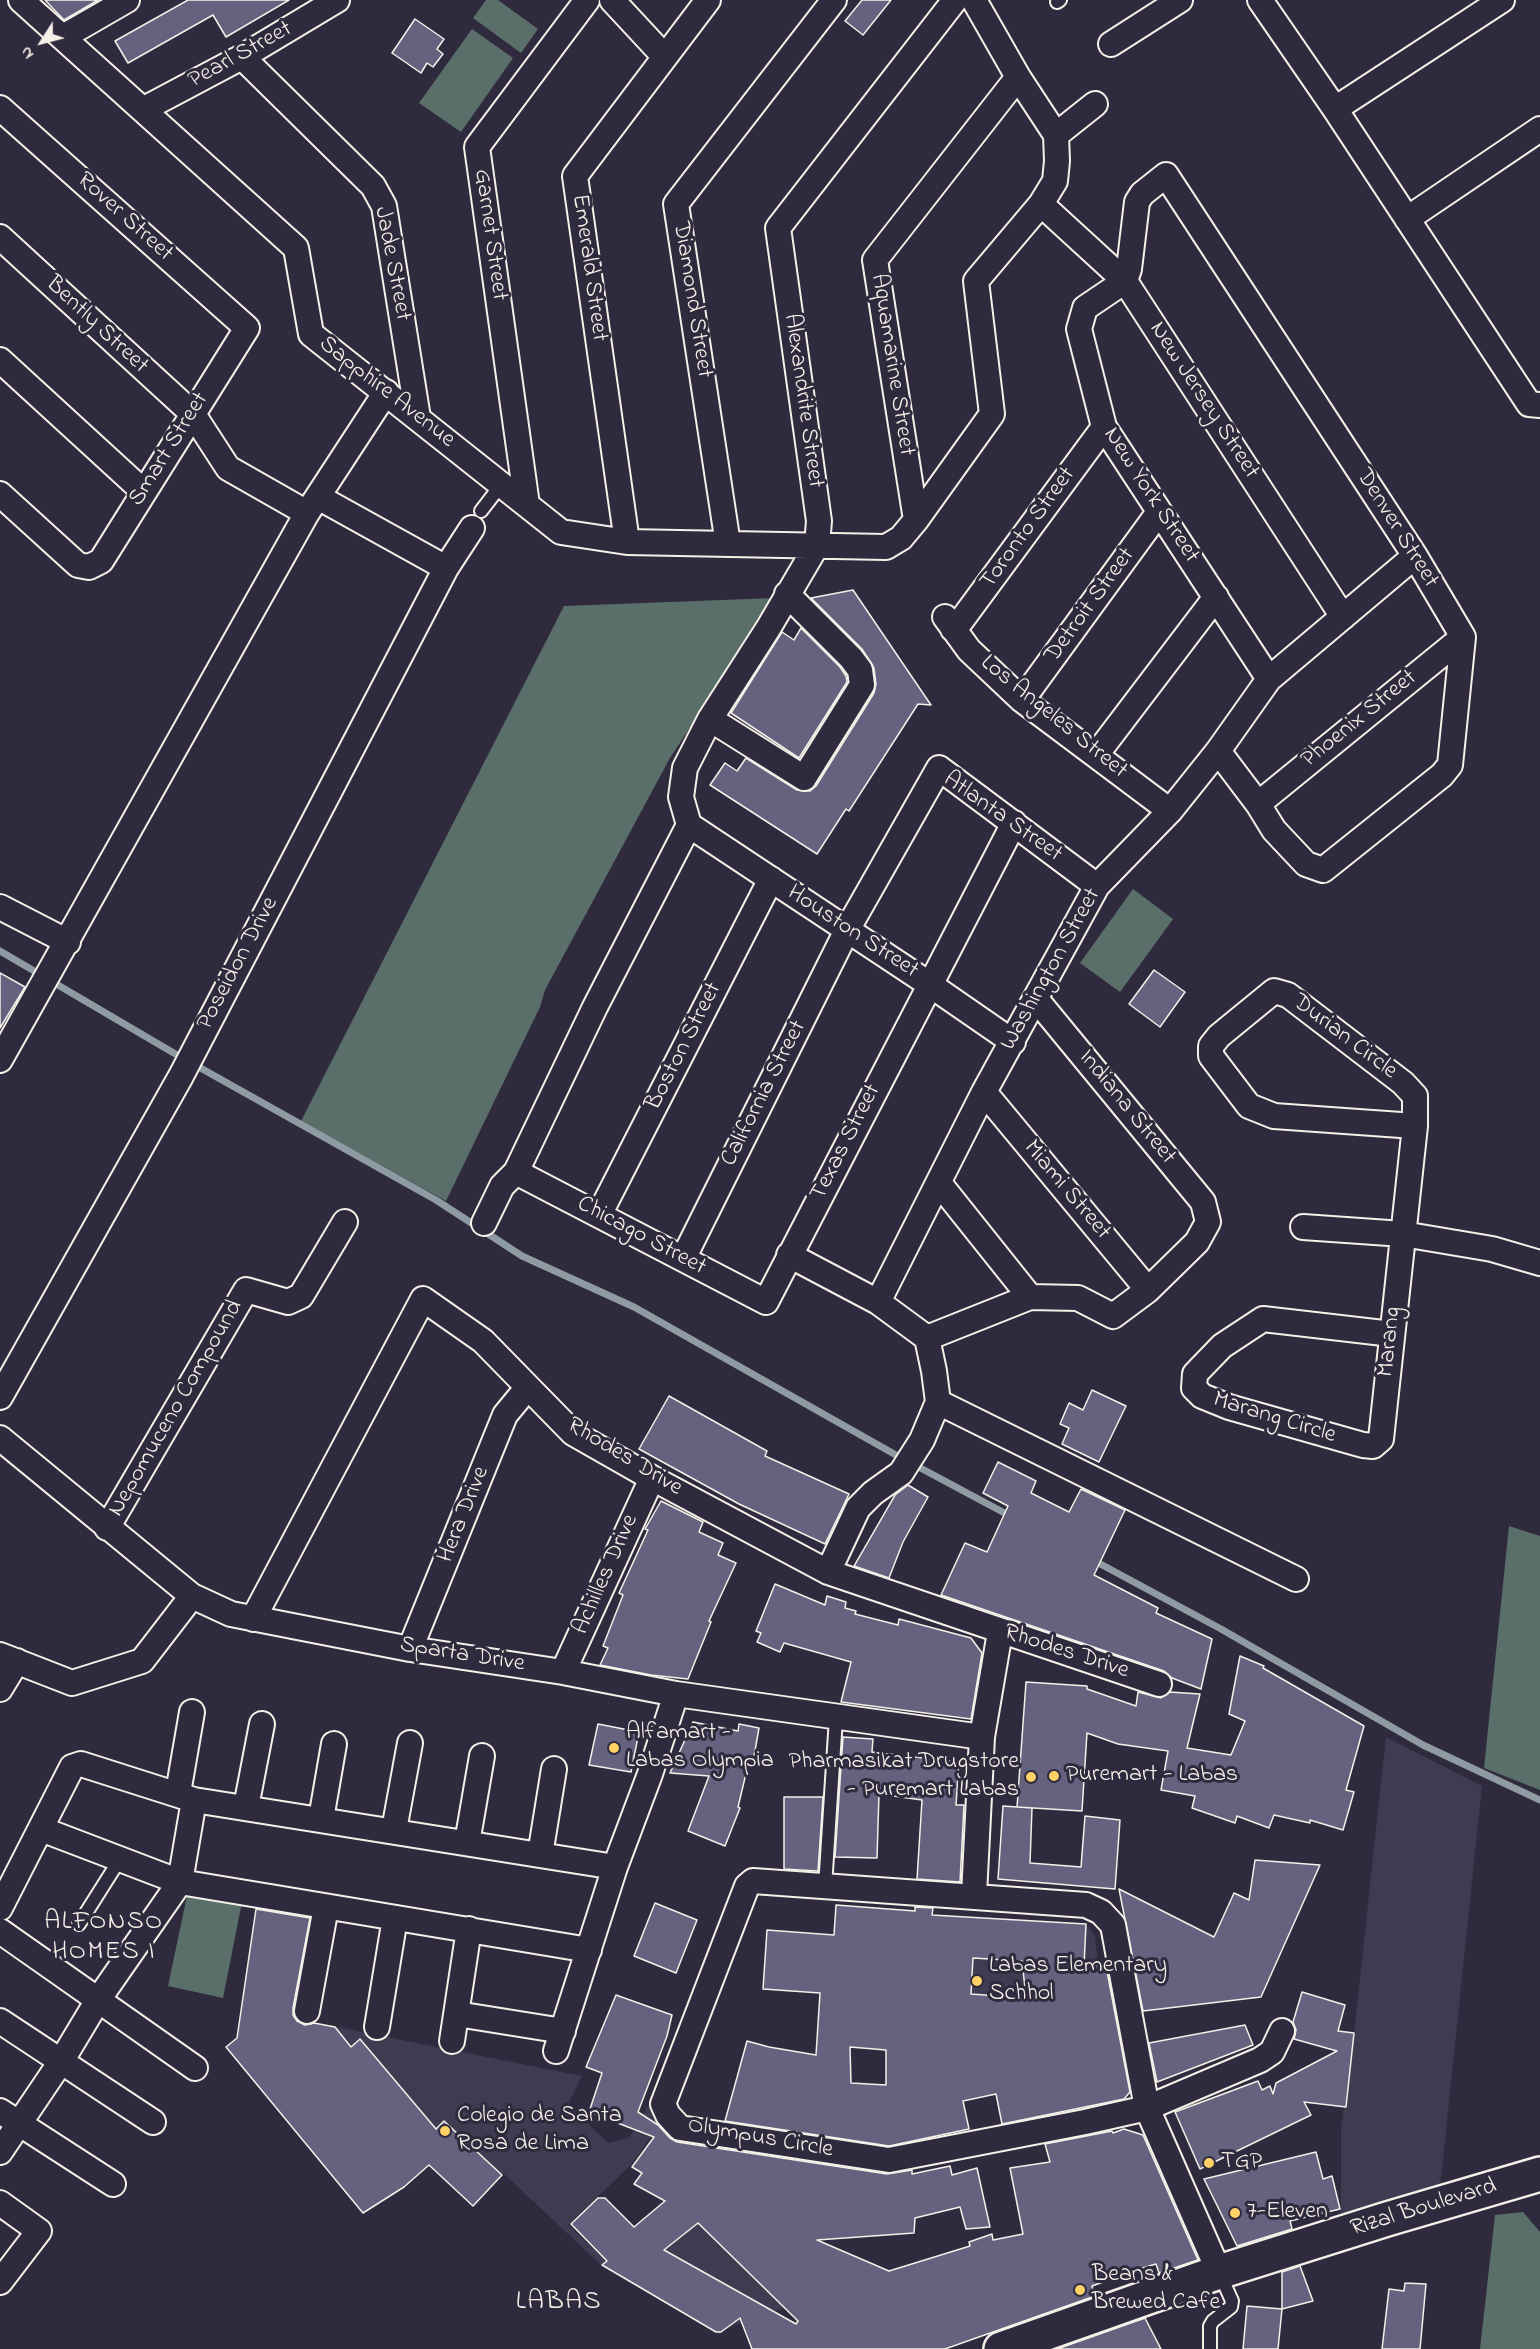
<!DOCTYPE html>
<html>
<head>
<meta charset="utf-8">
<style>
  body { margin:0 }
  #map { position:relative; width:1540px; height:2349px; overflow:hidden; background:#2f2a3d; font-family:"Indie Flower",sans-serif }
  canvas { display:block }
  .north { position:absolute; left:12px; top:12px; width:60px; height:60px; -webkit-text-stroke:4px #2f2a3d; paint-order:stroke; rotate:234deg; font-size:16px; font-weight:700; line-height:24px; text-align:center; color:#f4f1e8 }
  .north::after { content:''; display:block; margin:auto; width:21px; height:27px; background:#f4f1e8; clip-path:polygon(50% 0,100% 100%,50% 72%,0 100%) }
</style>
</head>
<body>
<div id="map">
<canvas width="1540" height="2349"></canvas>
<div class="north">N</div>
</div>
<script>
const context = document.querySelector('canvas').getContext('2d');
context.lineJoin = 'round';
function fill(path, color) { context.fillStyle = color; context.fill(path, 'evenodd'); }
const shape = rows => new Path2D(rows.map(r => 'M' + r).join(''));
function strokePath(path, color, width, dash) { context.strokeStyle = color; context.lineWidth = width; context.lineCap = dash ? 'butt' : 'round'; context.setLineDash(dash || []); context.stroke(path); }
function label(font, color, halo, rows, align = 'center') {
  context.font = font + ' "Indie Flower",sans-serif'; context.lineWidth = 6; context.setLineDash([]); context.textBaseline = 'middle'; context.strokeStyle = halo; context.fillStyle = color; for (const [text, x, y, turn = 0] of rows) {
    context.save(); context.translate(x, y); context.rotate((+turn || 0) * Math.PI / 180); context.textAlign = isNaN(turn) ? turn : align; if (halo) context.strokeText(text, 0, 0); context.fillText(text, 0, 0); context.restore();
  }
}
fill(shape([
  [1386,1737,1482,1786,1440,2188,1341,2215,1341,2129,1354,2033],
  [256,1907,320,1918,302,2020,582,2076,568,2104,608,2143,629,2138,650,2103,660,2124,631,2165,568,2225,600,2255,670,2197,777,2158,777,2155,841,2165,843,2168,815,2239,889,2271,727,2328,719,2334,600,2264,503,2173,473,2206,429,2165,404,2187,363,2213,226,2047,245,2032,239,2023],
  [935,1915,1086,1924,1095,1935,1098,1966,1023,1972,1022,1998,931,1991]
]), '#3f3b51');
fill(shape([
  [486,0,498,0,538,29,521,53,473,18],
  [472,29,513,58,461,132,419,103],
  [775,598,670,758,545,990,540,1007,446,1201,301,1121,564,606],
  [1133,889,1173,919,1120,992,1080,963],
  [1509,1526,1540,1536,1540,1790,1484,1768],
  [188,1891,242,1902,223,1998,168,1986],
  [1523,2212,1540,2232,1540,2349,1480,2349,1495,2215]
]), '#5a6f69');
strokePath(shape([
  [0,951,172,1052,436,1200,522,1256,634,1307,903,1459],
  [913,1464,1012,1517],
  [1093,1560,1221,1629,1423,1745,1540,1800]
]), '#8e9ba2', 7);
const building = shape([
  [45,0,98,0,64,20,45,0],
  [188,0,289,0,226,37,213,15,128,63,115,41,188,0],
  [862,0,891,0,863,35,845,21,862,0],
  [415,19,444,39,437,49,443,54,433,67,427,63,421,73,392,53,415,19],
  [853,590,931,705,918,704,849,811,846,809,817,854,710,785,725,763,737,771,746,758,797,790,810,791,816,786,874,693,876,684,874,668,862,649,811,598,853,590],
  [801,628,840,667,846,676,847,682,799,758,731,713,782,632,794,640,801,628],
  [1154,970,1185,992,1160,1027,1129,1004,1154,970],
  [0,973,25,987,0,1028,0,973],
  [1092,1390,1126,1406,1099,1462,1062,1444,1069,1428,1060,1424,1069,1403,1083,1410,1092,1390],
  [669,1396,767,1451,765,1456,849,1494,825,1544,739,1504,639,1449,669,1396],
  [998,1462,1036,1481,1031,1493,1069,1512,1081,1489,1125,1510,1094,1575,1158,1608,1156,1613,1212,1639,1201,1689,1172,1678,1164,1671,941,1595,965,1543,987,1552,1008,1506,983,1493,998,1462],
  [908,1485,928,1497,903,1542,889,1578,854,1566,895,1495,908,1485],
  [661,1501,703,1522,699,1532,723,1543,718,1555,736,1563,709,1621,711,1622,688,1679,651,1675,600,1665,608,1648,603,1646,623,1595,619,1593,648,1530,645,1529,661,1501],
  [775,1584,825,1605,827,1596,846,1602,845,1608,856,1611,855,1614,898,1625,899,1619,971,1638,982,1653,971,1719,841,1702,851,1662,784,1643,780,1652,757,1642,761,1633,756,1631,775,1584],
  [1240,1656,1264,1666,1263,1668,1364,1726,1346,1790,1354,1792,1343,1830,1310,1820,1310,1823,1274,1815,1269,1828,1237,1816,1235,1823,1192,1808,1195,1796,1161,1790,1168,1751,1118,1744,1087,1733,1082,1811,1017,1807,1026,1682,1087,1686,1087,1689,1136,1706,1138,1692,1161,1698,1170,1692,1200,1694,1187,1748,1231,1755,1245,1721,1229,1714,1240,1656],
  [693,1722,738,1731,739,1724,759,1728,753,1762,749,1761,738,1807,740,1808,725,1846,688,1831,709,1776,670,1773,693,1722],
  [598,1724,639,1732,631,1772,589,1765,598,1724],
  [843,1737,873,1739,872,1752,959,1762,956,1805,964,1805,960,1882,917,1879,922,1800,879,1794,877,1858,835,1857,843,1737],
  [784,1797,823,1797,818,1871,784,1869,784,1797],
  [1003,1806,1032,1808,1030,1863,1081,1867,1085,1816,1120,1820,1115,1889,998,1879,1003,1806],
  [1255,1860,1320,1865,1261,1997,1143,2011,1119,1889,1214,1937,1234,1893,1249,1900,1255,1860],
  [655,1903,697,1920,676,1973,634,1956,655,1903],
  [836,1905,915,1911,915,1907,933,1908,932,1915,1086,1924,1084,1966,1106,1966,1130,2092,1124,2099,1002,2124,996,2094,963,2101,969,2129,889,2146,725,2121,747,2041,769,2047,816,2055,820,1993,763,1989,767,1930,834,1935,836,1905],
  [973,1958,1022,1961,1026,1998,971,1994,973,1958],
  [850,2047,886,2050,886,2085,851,2083,850,2047],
  [256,1909,310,1918,293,2008,293,2015,297,2021,305,2025,314,2023,335,2027,351,2047,360,2039,436,2129,444,2121,502,2175,473,2206,429,2165,404,2187,363,2213,226,2047,237,2038,256,1909],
  [1302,1992,1345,2005,1338,2031,1354,2033,1346,2107,1304,2102,1311,2115,1200,2169,1175,2112,1258,2081,1262,2090,1270,2086,1273,2094,1276,2083,1337,2051,1294,2039,1296,2030,1293,2022,1302,1992],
  [616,1995,672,2015,667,2036,638,2112,658,2125,670,2138,677,2142,887,2174,912,2170,912,2174,950,2166,952,2175,977,2168,990,2227,966,2229,960,2207,915,2218,914,2233,817,2240,889,2271,970,2246,969,2242,992,2234,993,2240,1023,2234,1010,2168,1050,2162,1045,2144,1112,2131,1113,2133,1124,2129,1143,2135,1198,2260,1159,2273,1156,2264,1136,2270,1092,2286,1095,2296,945,2349,752,2349,740,2318,721,2332,716,2332,602,2265,607,2261,571,2224,598,2198,605,2198,634,2227,665,2201,634,2184,642,2173,632,2167,654,2137,589,2112,602,2073,586,2067,616,1995],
  [698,2223,798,2321,796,2324,664,2250,698,2223],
  [1245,2025,1253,2045,1157,2082,1149,2043,1245,2025],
  [1316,2152,1323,2179,1332,2176,1340,2209,1290,2221,1292,2229,1237,2246,1204,2179,1316,2152],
  [1300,2266,1313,2301,1282,2309,1282,2272,1300,2266],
  [1405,2283,1426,2284,1420,2349,1382,2349,1389,2289,1404,2291,1405,2283],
  [1247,2306,1282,2309,1278,2349,1243,2349,1247,2306],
  [1145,2318,1161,2349,1057,2349,1145,2318]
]);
fill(building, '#656280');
strokePath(building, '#f4f1e8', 1.5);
const service = shape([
  [1057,2,1060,0],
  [481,511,501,485],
  [825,1887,836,1718],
  [79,1924,120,1859],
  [1210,2349,1210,2326,1213,2321,1231,2307,1232,2301,1219,2272]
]);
const minor = shape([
  [21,0,296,248,311,334,561,532,627,542,886,547,901,538,916,520,992,414,976,281,1041,204,1055,181,1057,161,1056,135,1018,77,974,0],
  [612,0,664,56],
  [1260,0,1335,109,1529,404,1540,405],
  [63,37,127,0],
  [1111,44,1180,0],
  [242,57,373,186,384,206,418,418],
  [0,108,247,328,101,561,89,567,78,565,0,494],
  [144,109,242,57,337,0],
  [1335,109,1502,0],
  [1056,135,1095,104],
  [1041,204,1125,281,1343,617],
  [1407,219,1540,129],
  [0,237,193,414,228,468,307,513],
  [0,360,144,492],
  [318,497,446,568],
  [527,505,477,147,587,0],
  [916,520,875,260,1018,77],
  [627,542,575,176,708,0],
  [728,544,676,204,834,0],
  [945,617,969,650,1022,700,1170,811],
  [953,629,961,621,1104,427],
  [1022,700,1159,512],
  [710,719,804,778,862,685,860,670,851,658,787,594],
  [1218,751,1258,804,1274,830,1306,864,1323,870,1442,775,1450,765,1463,637,1415,556,1166,175,1142,194,1137,202,1129,269,1125,281,1085,308,1079,329,1104,427,1269,679],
  [1096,755,1216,597],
  [1258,804,1463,637],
  [689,825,681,797,685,768,710,719,769,627,817,545,819,521,778,228,955,0],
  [689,825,929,984,1013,1042],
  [0,907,68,942],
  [0,1060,307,513,386,392],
  [984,1092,1148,1290],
  [516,1172,766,1302,1014,823],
  [939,1183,1030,1297],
  [599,1215,771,879],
  [484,1223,502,1186,516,1172,595,1007,689,825],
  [1303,1227,1403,1234,1492,1249,1540,1263],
  [789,1255,878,1302,927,1338,934,1371,938,1402,922,1440,901,1473,873,1493,858,1508,828,1572],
  [683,1259,847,930,939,768,1097,886],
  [878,1302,984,1092,1097,886,1170,811,1218,751,1269,679,1415,556],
  [1392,1334,1263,1319,1222,1346,1195,1374,1194,1388,1202,1396,1229,1407,1363,1445,1373,1446,1381,1439,1415,1126,1415,1096,1403,1083,1288,995,1274,991,1219,1036,1211,1046,1211,1056,1249,1106,1274,1116,1415,1126],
  [927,1338,1030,1297,1078,1298,1113,1316,1148,1290,1197,1242,1208,1222,1203,1202,1036,999],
  [0,1397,181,1076,446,568,472,528],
  [938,1402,1296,1579],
  [0,1438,192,1596,231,1614,410,1649,563,1672,676,1694,982,1737],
  [107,1528,246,1290,288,1302,301,1296,345,1222],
  [253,1619,423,1299,483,1341,573,1433,652,1478,828,1572,1159,1684],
  [410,1649,505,1415,528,1387],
  [0,1655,72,1683,142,1661,192,1596],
  [563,1672,652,1478],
  [0,1689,17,1661],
  [178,1793,192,1712],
  [246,1807,262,1724],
  [321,1819,334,1744],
  [41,1829,180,1882,589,1950],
  [394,1830,410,1743],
  [467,1843,482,1756],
  [540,1855,554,1769],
  [974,1895,982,1737,1000,1632],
  [0,1908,72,1767,81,1764,194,1800,615,1867],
  [0,1931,195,2068],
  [307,2011,326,1907],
  [457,2014,563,2031],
  [0,2021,153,2122],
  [377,2027,395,1918],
  [452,2041,469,1929],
  [556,2051,615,1867,650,1774,676,1694],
  [0,2111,113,2184],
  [0,2152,62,2060,98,2000,180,1882,194,1800],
  [0,2203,39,2231,0,2282],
  [1219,2272,1147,2108,1113,1925,1101,1912,1086,1905,753,1881,747,1886,663,2104,668,2115,680,2128,889,2160,1085,2122,1147,2108,1260,2060,1272,2052,1282,2031]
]);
const secondary = shape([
  [1001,2349,1219,2272,1387,2219,1540,2174]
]);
strokePath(service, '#f4f1e8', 16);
strokePath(minor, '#f4f1e8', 28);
strokePath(secondary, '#f4f1e8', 38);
strokePath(service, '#2f2a3d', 12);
strokePath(minor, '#2f2a3d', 24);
strokePath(secondary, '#2f2a3d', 33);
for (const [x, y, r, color] of [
  [614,1748,6,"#ffd166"],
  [1054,1776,6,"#ffd166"],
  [1031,1777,6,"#ffd166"],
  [977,1981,6,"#ffd166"],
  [445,2131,6,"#ffd166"],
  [1209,2163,6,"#ffd166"],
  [1235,2213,6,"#ffd166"],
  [1080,2290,6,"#ffd166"]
]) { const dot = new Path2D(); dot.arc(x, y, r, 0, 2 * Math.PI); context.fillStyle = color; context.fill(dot); strokePath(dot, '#2f2a3d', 2); }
label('24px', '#f4f1e8', '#2f2a3d', [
  ["Pearl Street",241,56,-29],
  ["Rover Street",124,218,42],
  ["Garnet Street",489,235,82],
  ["Jade Street",391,264,79],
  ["Emerald Street",588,268,82],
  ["Diamond Street",691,300,81],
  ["Bently Street",96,326,43],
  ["Aquamarine Street",891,365,81],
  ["Sapphire Avenue",386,393,38],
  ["Alexandrite Street",802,401,82],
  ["New Jersey Street",1203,401,57],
  ["Smart Street",170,450,-58],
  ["New York Street",1150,496,57],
  ["Toronto Street",1029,529,-54],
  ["Denver Street",1396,529,58],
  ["Detroit Street",1091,606,-54],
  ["Los Angeles Street",1053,718,39],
  ["Phoenix Street",1360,720,-39],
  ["Atlanta Street",1002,818,35],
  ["Houston Street",852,933,33],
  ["Poseidon Drive",239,964,-62],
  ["Washington Street",1052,970,-61],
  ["Durian Circle",1344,1038,37],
  ["Boston Street",685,1047,-63],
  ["California Street",765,1094,-63],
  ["Indiana Street",1126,1108,51],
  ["Texas Street",847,1143,-63],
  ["Miami Street",1066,1191,50],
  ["Chicago Street",641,1237,28],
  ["Marang",1391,1342,-84],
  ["Nepomuceno Compound",177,1409,-60],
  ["Marang Circle",1274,1419,17],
  ["Rhodes Drive",624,1458,31],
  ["Hera Drive",465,1515,-68],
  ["Achilles Drive",607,1575,-66],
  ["Rhodes Drive",1066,1653,18],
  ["Sparta Drive",462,1656,9],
  ["Olympus Circle",760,2139,10],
  ["Rizal Boulevard",1424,2209,-17]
]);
label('24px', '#f4f1e8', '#2f2a3d', [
  ["Alfamart -",626,1734],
  ["Labas Olympia",626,1762],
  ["Pharmasikat Drugstore",1019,1763,"right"],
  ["- Puremart Labas",1019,1791,"right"],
  ["Puremart - Labas",1066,1776],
  ["Labas Elementary",989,1967],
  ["Schhol",989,1995],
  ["Colegio de Santa",457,2117],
  ["Rosa de Lima",457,2145],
  ["TGP",1221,2163],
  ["7-Eleven",1247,2213],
  ["Beans &",1092,2276],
  ["Brewed Cafe",1092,2304]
], 'left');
context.letterSpacing = '1.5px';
label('26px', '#f4f1e8', '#2f2a3d', [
  ["ALFONSO",104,1924],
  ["HOMES I",104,1954]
]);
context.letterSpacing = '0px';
context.letterSpacing = '1.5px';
label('27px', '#f4f1e8', '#2f2a3d', [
  ["LABAS",559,2304]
]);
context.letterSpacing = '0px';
</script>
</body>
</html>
